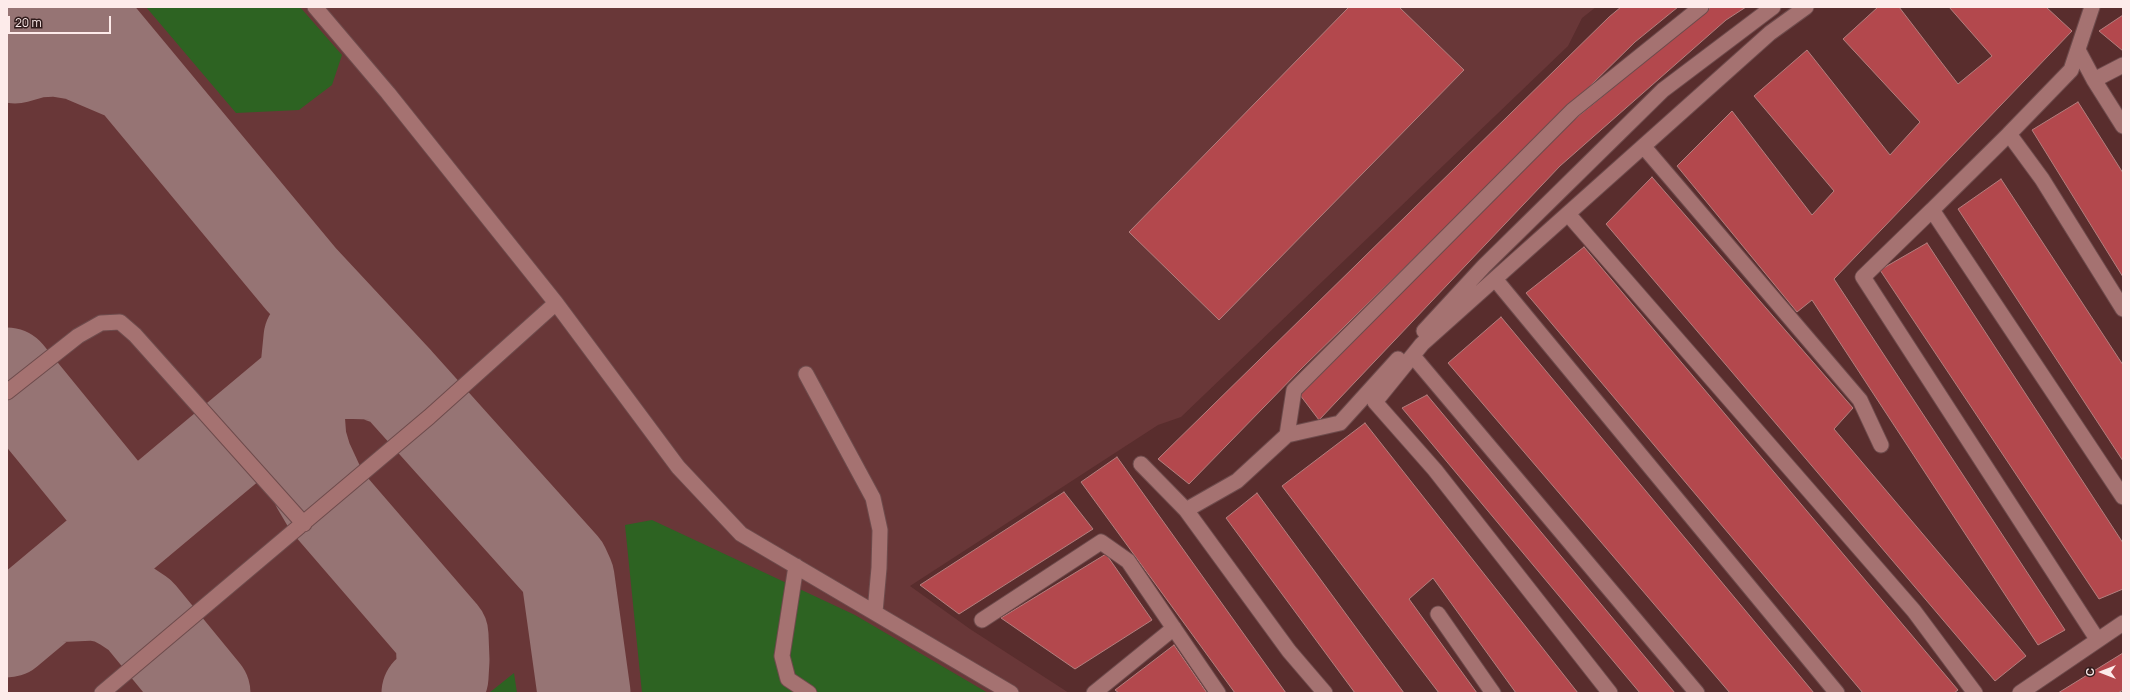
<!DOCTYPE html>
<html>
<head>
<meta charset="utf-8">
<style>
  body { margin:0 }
  #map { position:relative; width:2130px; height:700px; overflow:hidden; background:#592d2d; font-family:Manrope,sans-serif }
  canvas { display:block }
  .frame { position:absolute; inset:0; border:8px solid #fdebea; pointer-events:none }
  .north { position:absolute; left:2082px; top:652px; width:40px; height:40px; -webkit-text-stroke:3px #311c1c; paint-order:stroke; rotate:270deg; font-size:11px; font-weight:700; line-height:16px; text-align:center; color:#fdebea }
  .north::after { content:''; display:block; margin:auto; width:14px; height:18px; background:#fdebea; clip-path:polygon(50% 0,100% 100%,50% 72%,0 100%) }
  .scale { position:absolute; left:8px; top:16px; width:103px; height:18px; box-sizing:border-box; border:2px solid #fdebea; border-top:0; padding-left:5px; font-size:12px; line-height:14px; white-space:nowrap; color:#fdebea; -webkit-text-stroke:3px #311c1c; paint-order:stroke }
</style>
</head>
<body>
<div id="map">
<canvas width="2130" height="700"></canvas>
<div class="frame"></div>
<div class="north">С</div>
<div class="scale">20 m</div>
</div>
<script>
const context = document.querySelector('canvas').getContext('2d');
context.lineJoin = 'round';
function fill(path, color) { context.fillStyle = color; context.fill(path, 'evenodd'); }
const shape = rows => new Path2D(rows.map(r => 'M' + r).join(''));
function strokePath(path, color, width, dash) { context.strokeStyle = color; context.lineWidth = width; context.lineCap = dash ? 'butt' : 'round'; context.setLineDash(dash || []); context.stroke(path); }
fill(shape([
  [7,7,1596,7,1582,18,1568,46,1181,417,1158,425,910,586,970,629,1069,693,7,693]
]), '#693738');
fill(shape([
  [146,7,300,7,342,55,332,85,299,110,236,113],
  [652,520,855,615,988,693,642,693,625,525],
  [514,673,517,693,489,693]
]), '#2d6322');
strokePath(shape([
  [41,7,41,15,33,32,15,57,36,51,55,50,79,54,133,77],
  [75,7,301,279,397,382],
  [310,338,307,368,301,385,298,413,300,440,306,460,318,486,328,503,442,635,443,660,442,677,435,687,428,693],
  [7,374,114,505,137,511,160,503],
  [49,596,94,594,110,597,125,605,140,615,204,693],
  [7,631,301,385,322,374,336,372,372,373,397,382,563,567,568,578,584,693]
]), '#967474', 93);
const building = shape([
  [1349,7,1399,7,1464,70,1219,320,1129,232,1349,7],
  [1621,7,1678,7,1635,42,1301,369,1189,484,1158,459,1609,17,1621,7],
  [1711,7,1746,7,1726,20,1560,166,1319,420,1300,395,1541,147,1711,7],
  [1878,7,1899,7,1958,84,1992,56,1949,7,2046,7,2072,31,1834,279,2065,630,2038,645,1812,300,1797,312,1677,166,1732,111,1812,215,1834,191,1754,96,1807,50,1890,155,1920,122,1843,39,1878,7],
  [2123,15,2123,51,2099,31,2123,15],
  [2078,102,2123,173,2123,277,2032,130,2078,102],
  [1652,177,1853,408,1834,429,2026,656,1995,681,1606,224,1652,177],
  [2001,179,2123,365,2123,461,1958,209,2001,179],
  [1927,243,2123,543,2123,589,2099,599,1880,270,1927,243],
  [1584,247,1958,690,1954,693,1863,693,1526,293,1584,247],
  [1501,317,1814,693,1730,693,1448,363,1501,317],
  [1427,395,1675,693,1640,693,1402,408,1427,395],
  [1365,423,1578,693,1516,693,1433,578,1409,599,1477,693,1439,693,1282,486,1365,423],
  [1117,457,1286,693,1235,693,1081,482,1117,457],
  [1064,492,1093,529,959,614,920,585,1064,492],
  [1257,493,1404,693,1355,693,1226,518,1257,493],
  [1106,554,1152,620,1075,669,1001,618,1106,554],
  [1174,645,1207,693,1119,693,1115,690,1174,645],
  [2123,653,2123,690,2118,693,2058,693,2123,653]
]);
fill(building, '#b3484d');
strokePath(building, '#b37f7e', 1);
const lane = shape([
  [315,7,388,93,556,303,678,467,741,534,1011,693],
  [2092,7,2071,70,2009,134,2042,179,2123,309],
  [2078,50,2094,80],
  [2123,65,2094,80,2123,126],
  [2009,134,1932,210,2123,497],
  [1644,147,1860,400,1881,445],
  [1932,210,1863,277,2097,639],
  [1568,214,1914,611,1975,693],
  [1495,279,1837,693],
  [1424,331,1484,266,1663,90,1773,7],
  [1413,356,1697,693],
  [806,374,873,498,880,530,879,568,875,612],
  [7,392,78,336,101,323,120,322,135,335,304,524],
  [1287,435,1294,390,1573,110,1701,7],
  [1141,464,1186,510,1237,481,1287,435,1340,423,1398,359],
  [1186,510,1289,651,1325,693],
  [796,566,782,656,788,679,809,693],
  [1438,614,1493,693],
  [982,620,1101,542,1128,561,1218,693],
  [102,693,429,417,556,303],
  [1094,693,1174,628],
  [1610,693,1435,470,1375,402,1422,344,1770,33,1806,7],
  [2020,693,2123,623]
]);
strokePath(lane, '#6e4b4c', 17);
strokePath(lane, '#a57271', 15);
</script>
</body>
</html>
